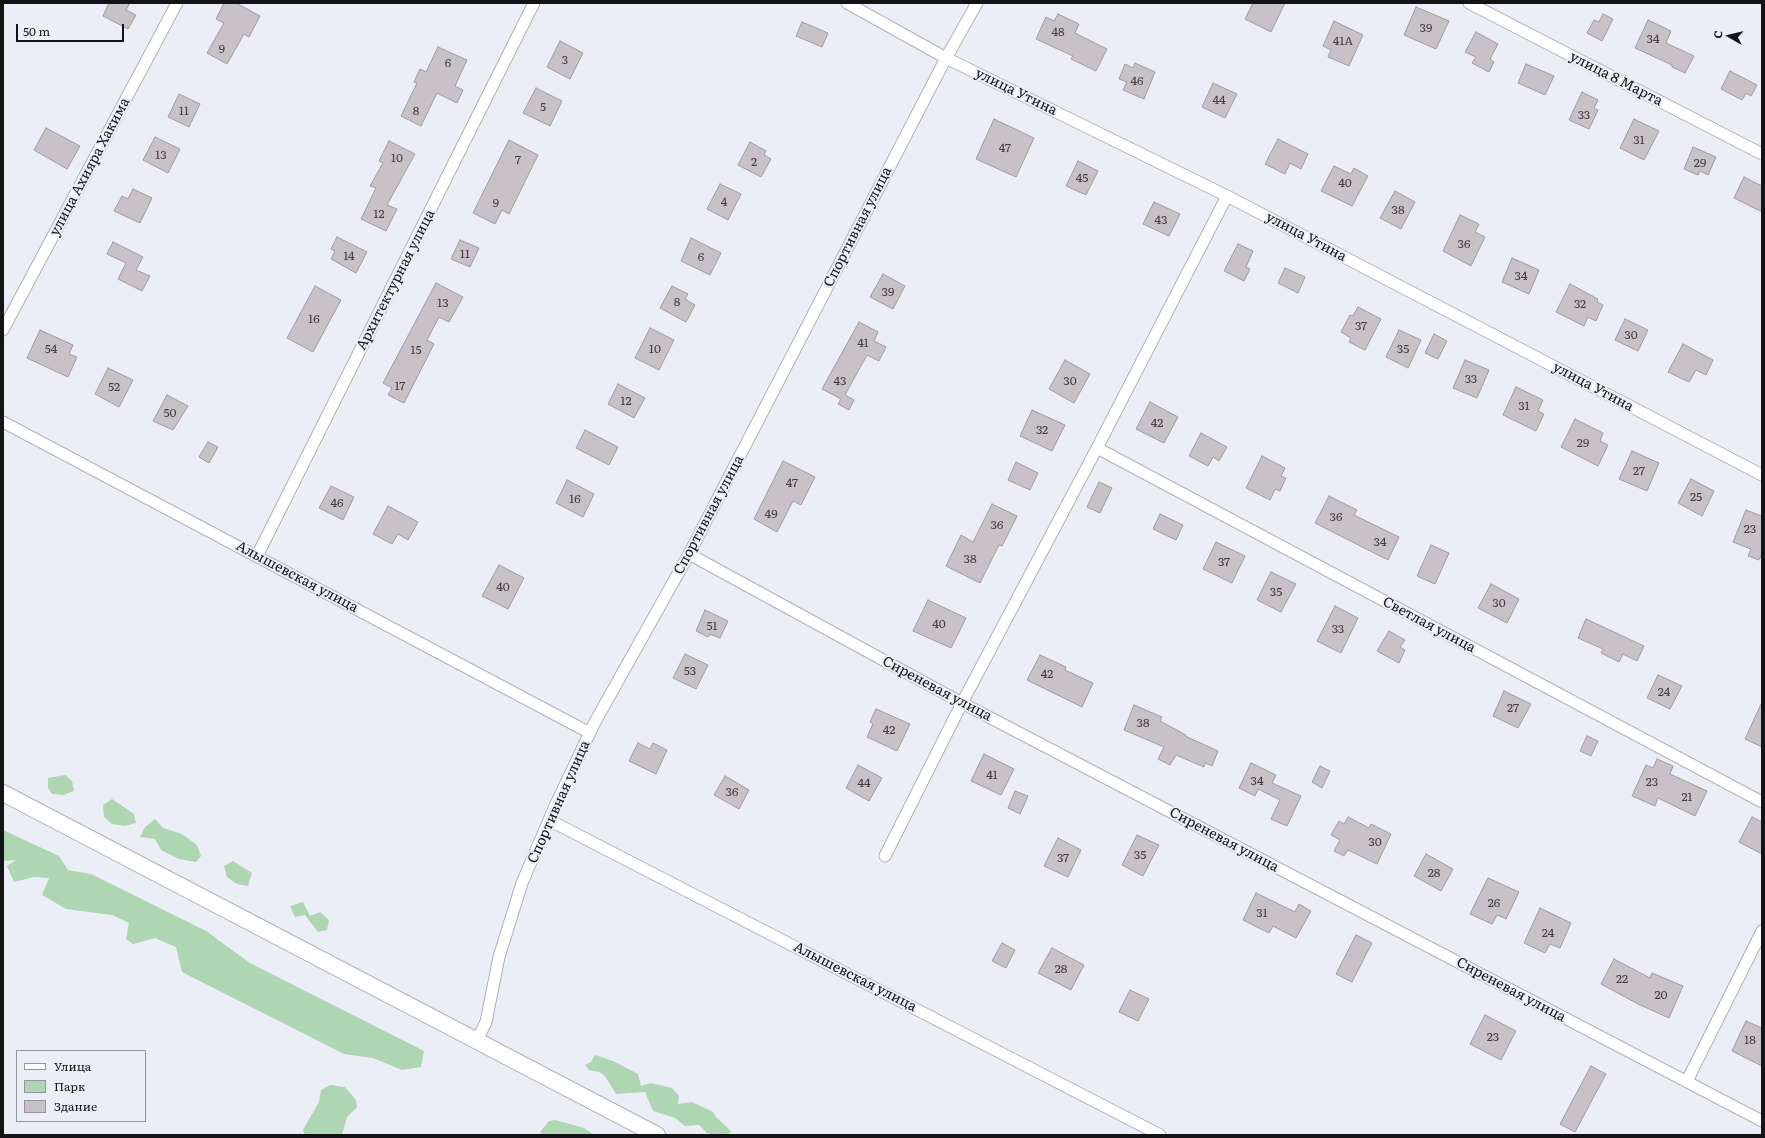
<!DOCTYPE html>
<html>
<head>
<meta charset="utf-8">
<style>
  body { margin:0 }
  #map { position:relative; width:1765px; height:1138px; overflow:hidden; background:#ebedf7; font-family:Literata,serif }
  canvas { display:block }
  .frame { position:absolute; inset:0; border:4px solid #141417; pointer-events:none }
  .legend { position:absolute; left:16px; top:1050px; width:130px; height:72px; box-sizing:border-box; background:#ebedf7; border:1px solid #95969d; margin:0; padding:5px 7px; list-style:none; font-size:12px; color:#141417 }
  .legend li { display:flex; align-items:center; gap:8px; height:20px }
  .legend b { width:20px; border:1px solid #95969d }
  .north { position:absolute; left:1709px; top:16px; width:40px; height:40px; -webkit-text-stroke:3px #ebedf7; paint-order:stroke; rotate:278deg; font-size:11px; font-weight:700; line-height:16px; text-align:center; color:#141417 }
  .north::after { content:''; display:block; margin:auto; width:14px; height:18px; background:#141417; clip-path:polygon(50% 0,100% 100%,50% 72%,0 100%) }
  .scale { position:absolute; left:16px; top:24px; width:108px; height:18px; box-sizing:border-box; border:2px solid #141417; border-top:0; padding-left:5px; font-size:12px; line-height:14px; white-space:nowrap; color:#141417; -webkit-text-stroke:3px #ebedf7; paint-order:stroke }
</style>
</head>
<body>
<div id="map">
<canvas width="1765" height="1138"></canvas>
<div class="frame"></div>
<ul class="legend">
<li><b style="height:5px;background:#fff"></b>Улица</li>
<li><b style="height:11px;background:#aed6b2"></b>Парк</li>
<li><b style="height:11px;background:#c9c1c8"></b>Здание</li>
</ul>
<div class="north">С</div>
<div class="scale">50 m</div>
</div>
<script>
const context = document.querySelector('canvas').getContext('2d');
context.lineJoin = 'round';
function fill(path, color) { context.fillStyle = color; context.fill(path, 'evenodd'); }
const shape = rows => new Path2D(rows.map(r => 'M' + r).join(''));
function strokePath(path, color, width, dash) { context.strokeStyle = color; context.lineWidth = width; context.lineCap = dash ? 'butt' : 'round'; context.setLineDash(dash || []); context.stroke(path); }
function label(font, color, halo, rows, align = 'center') {
  context.font = font + ' Literata,serif'; context.lineWidth = 4; context.setLineDash([]); context.textBaseline = 'middle'; context.strokeStyle = halo; context.fillStyle = color; for (const [text, x, y, turn = 0] of rows) {
    context.save(); context.translate(x, y); context.rotate((+turn || 0) * Math.PI / 180); context.textAlign = isNaN(turn) ? turn : align; if (halo) context.strokeText(text, 0, 0); context.fillText(text, 0, 0); context.restore();
  }
}
fill(shape([
  [65,775,72,781,74,791,63,795,52,794,48,788,48,778],
  [112,799,134,814,136,823,125,826,112,824,104,817,103,805],
  [155,819,163,828,182,834,197,845,201,856,196,862,179,859,161,850,155,839,140,837,145,827],
  [3,830,59,856,68,870,91,874,206,931,250,963,424,1051,421,1067,402,1070,373,1058,344,1054,182,972,176,947,155,938,133,944,126,939,129,923,112,915,66,909,42,895,49,878,34,877,14,882,7,866,16,860,3,861],
  [233,861,252,873,248,886,237,884,227,877,224,866],
  [303,902,310,916,320,912,329,920,327,930,318,932,305,915,295,917,290,906],
  [595,1055,613,1061,638,1074,641,1086,651,1083,672,1088,679,1096,678,1104,692,1102,713,1112,716,1117,732,1132,725,1135,715,1135,707,1133,699,1125,685,1126,675,1118,653,1111,645,1092,616,1094,605,1076,599,1072,589,1070,585,1065,591,1062],
  [330,1085,345,1087,356,1100,357,1107,347,1117,342,1135,305,1135,303,1130,319,1102,321,1090],
  [555,1120,584,1128,594,1135,544,1135,540,1132,549,1121]
]), '#aed6b2');
const building = shape([
  [109,3,130,3,126,10,136,15,128,29,103,16,109,3],
  [224,3,236,3,260,16,249,37,244,34,227,64,207,53,224,23,216,19,224,3],
  [1253,3,1285,3,1271,32,1245,19,1253,3],
  [1416,7,1449,21,1436,49,1404,35,1416,7],
  [1058,14,1079,24,1075,33,1107,49,1096,71,1071,59,1073,56,1036,39,1046,17,1054,21,1058,14],
  [1603,14,1613,19,1602,41,1587,33,1594,20,1599,22,1603,14],
  [1648,20,1671,31,1666,43,1694,56,1685,73,1672,67,1672,65,1635,48,1648,20],
  [1334,21,1363,35,1349,66,1328,57,1331,50,1323,46,1334,21],
  [802,22,828,33,822,47,796,36,802,22],
  [1476,32,1498,44,1490,59,1494,62,1489,72,1472,63,1476,57,1465,52,1476,32],
  [560,41,583,53,570,79,547,67,560,41],
  [438,47,467,60,455,86,463,90,457,103,437,93,421,126,401,116,417,83,414,82,420,69,426,72,438,47],
  [1135,63,1155,72,1144,99,1123,90,1127,82,1119,79,1125,64,1133,68,1135,63],
  [1526,64,1554,76,1545,95,1518,83,1526,64],
  [1730,71,1757,85,1751,96,1746,93,1742,100,1721,89,1730,71],
  [1213,83,1237,94,1225,118,1202,107,1213,83],
  [536,88,562,101,550,126,523,113,536,88],
  [1582,92,1598,100,1594,108,1598,110,1589,129,1569,120,1582,92],
  [179,94,200,104,189,127,168,117,179,94],
  [994,119,1034,138,1016,177,976,159,994,119],
  [1634,119,1659,131,1644,160,1620,148,1634,119],
  [46,128,80,146,67,169,34,150,46,128],
  [155,137,180,149,168,173,143,160,155,137],
  [1278,139,1308,154,1301,169,1290,163,1285,174,1265,164,1278,139],
  [509,140,538,155,509,214,502,210,495,224,473,213,509,140],
  [389,141,415,154,387,205,397,209,386,231,361,219,376,188,370,186,383,163,379,161,389,141],
  [750,142,766,151,764,155,771,159,761,177,738,165,750,142],
  [1693,147,1716,157,1708,175,1700,171,1698,175,1684,169,1693,147],
  [1078,161,1098,171,1086,195,1066,186,1078,161],
  [1334,166,1351,174,1354,168,1368,176,1352,206,1321,191,1334,166],
  [1744,177,1762,186,1762,212,1734,198,1744,177],
  [720,184,741,194,728,220,707,209,720,184],
  [133,189,152,198,140,223,114,211,122,196,128,199,133,189],
  [1395,191,1415,202,1401,229,1380,218,1395,191],
  [1154,202,1180,214,1169,236,1143,224,1154,202],
  [1460,215,1479,224,1475,232,1485,237,1471,266,1443,251,1460,215],
  [337,237,367,252,356,273,331,259,335,251,331,249,337,237],
  [691,238,721,253,710,275,681,261,691,238],
  [460,240,479,248,470,267,451,259,460,240],
  [113,242,143,257,136,270,150,276,142,291,118,279,126,263,107,254,113,242],
  [1238,244,1253,251,1246,267,1250,269,1244,281,1224,271,1238,244],
  [1512,258,1539,270,1529,294,1502,282,1512,258],
  [1285,268,1305,277,1298,293,1278,283,1285,268],
  [883,274,905,286,893,309,870,297,883,274],
  [436,283,463,297,449,322,439,317,427,340,434,344,404,403,388,395,392,388,383,383,436,283],
  [1570,284,1598,299,1597,302,1603,305,1596,321,1588,317,1584,326,1556,312,1570,284],
  [315,286,341,300,313,352,287,338,315,286],
  [672,286,688,294,685,299,695,305,686,322,660,308,672,286],
  [1358,307,1381,319,1365,350,1349,342,1351,338,1341,332,1350,315,1353,316,1358,307],
  [1625,319,1648,330,1638,351,1615,340,1625,319],
  [859,322,878,332,874,341,886,347,879,361,867,355,845,395,854,400,849,410,838,404,841,399,822,389,859,322],
  [650,328,674,340,659,370,635,358,650,328],
  [40,330,73,345,69,354,77,357,68,377,27,358,40,330],
  [1399,330,1421,340,1408,368,1386,357,1399,330],
  [1434,334,1447,341,1438,359,1425,353,1434,334],
  [1683,344,1713,360,1706,375,1696,370,1689,382,1668,372,1683,344],
  [1065,360,1090,374,1074,403,1049,389,1065,360],
  [1465,360,1489,370,1477,398,1453,388,1465,360],
  [108,368,133,380,119,407,95,394,108,368],
  [618,384,645,398,634,418,608,404,618,384],
  [1516,387,1543,400,1538,411,1544,414,1536,431,1503,415,1516,387],
  [167,395,188,406,173,430,153,421,167,395],
  [1150,402,1178,417,1164,443,1136,429,1150,402],
  [1032,410,1065,425,1052,451,1020,436,1032,410],
  [1575,419,1603,433,1600,441,1608,445,1598,466,1561,447,1575,419],
  [585,430,618,447,609,465,576,448,585,430],
  [1201,433,1227,447,1219,461,1213,457,1208,466,1189,456,1201,433],
  [208,442,218,447,209,463,199,457,208,442],
  [1632,451,1659,463,1647,491,1619,479,1632,451],
  [1262,456,1285,468,1281,476,1286,478,1280,491,1275,489,1270,500,1246,488,1262,456],
  [783,461,815,477,801,505,793,501,777,532,754,519,783,461],
  [1016,462,1038,473,1030,490,1008,480,1016,462],
  [1691,479,1714,491,1702,516,1678,503,1691,479],
  [567,480,594,494,583,517,556,503,567,480],
  [1099,482,1112,488,1100,513,1087,507,1099,482],
  [331,486,354,497,343,520,319,508,331,486],
  [1329,496,1357,510,1354,515,1399,537,1388,560,1315,523,1329,496],
  [992,504,1017,516,1002,546,999,545,980,583,946,566,961,535,973,542,992,504],
  [388,506,418,522,408,540,398,534,392,544,373,534,388,506],
  [1746,510,1762,516,1762,554,1759,560,1748,556,1751,549,1733,542,1746,510],
  [1160,514,1183,525,1176,540,1153,529,1160,514],
  [1216,542,1245,556,1232,583,1203,569,1216,542],
  [1431,545,1449,553,1435,584,1417,576,1431,545],
  [499,565,524,578,508,609,482,596,499,565],
  [1271,572,1296,584,1281,612,1257,600,1271,572],
  [1491,584,1519,599,1507,623,1478,608,1491,584],
  [928,600,966,618,951,648,913,631,928,600],
  [1335,606,1358,618,1341,653,1317,641,1335,606],
  [705,610,728,621,720,638,710,634,708,637,696,631,705,610],
  [1586,619,1644,646,1637,661,1623,654,1619,662,1601,653,1603,649,1578,638,1586,619],
  [1389,631,1405,640,1400,647,1405,650,1399,663,1377,651,1389,631],
  [685,654,708,665,696,689,673,678,685,654],
  [1040,655,1066,667,1065,670,1093,683,1082,707,1027,680,1040,655],
  [1658,675,1682,686,1670,709,1647,698,1658,675],
  [1504,691,1531,704,1518,728,1493,716,1504,691],
  [1762,702,1762,747,1745,739,1762,702],
  [1134,705,1162,717,1160,721,1186,735,1185,736,1218,751,1212,766,1205,763,1204,767,1176,755,1170,765,1158,759,1164,747,1124,730,1134,705],
  [876,709,910,724,897,751,867,737,873,724,870,722,876,709],
  [1587,736,1598,741,1591,756,1580,751,1587,736],
  [638,743,650,749,653,743,667,750,656,774,629,761,638,743],
  [984,754,1014,769,1001,795,971,781,984,754],
  [1657,759,1673,766,1670,774,1707,791,1695,816,1658,798,1655,806,1632,796,1646,765,1653,768,1657,759],
  [1251,763,1276,775,1272,783,1301,796,1287,826,1271,819,1280,800,1258,789,1255,796,1239,788,1251,763],
  [858,765,882,778,869,801,846,788,858,765],
  [1320,766,1330,771,1322,788,1312,782,1320,766],
  [725,776,749,790,739,809,714,795,725,776],
  [1015,791,1028,796,1020,814,1008,808,1015,791],
  [1348,817,1369,828,1371,824,1391,834,1377,864,1348,850,1344,856,1334,851,1340,840,1331,835,1339,821,1344,824,1348,817],
  [1752,817,1762,822,1762,854,1739,842,1752,817],
  [1137,835,1159,845,1143,876,1122,865,1137,835],
  [1058,838,1081,850,1068,877,1044,866,1058,838],
  [1426,854,1453,869,1441,891,1414,876,1426,854],
  [1488,878,1519,892,1506,919,1497,915,1492,924,1470,914,1488,878],
  [1256,893,1295,912,1299,904,1311,911,1296,938,1273,926,1269,933,1243,920,1256,893],
  [1540,908,1571,923,1560,948,1550,944,1545,953,1524,943,1540,908],
  [1356,935,1372,943,1352,982,1336,974,1356,935],
  [1002,943,1015,950,1006,968,992,961,1002,943],
  [1052,948,1084,965,1071,990,1038,973,1052,948],
  [1614,959,1650,978,1652,973,1683,986,1669,1018,1638,1004,1601,984,1614,959],
  [1130,990,1149,999,1138,1021,1119,1012,1130,990],
  [1485,1015,1516,1031,1501,1060,1470,1044,1485,1015],
  [1746,1021,1762,1028,1762,1066,1732,1051,1746,1021],
  [1591,1066,1606,1074,1575,1132,1560,1124,1591,1066]
]);
fill(building, '#c9c1c8');
strokePath(building, '#a29aa1', 1);
const minor = shape([
  [847,3,946,58,1227,196,1762,475],
  [1469,3,1762,154],
  [3,330,177,3],
  [3,422,590,733],
  [1097,448,1762,802],
  [689,554,962,703,1762,1121],
  [257,556,534,3],
  [549,820,1160,1135],
  [885,856,962,703,1097,448,1227,196],
  [477,1040,486,1022,499,957,522,883,555,806,595,722,689,554,946,58,977,3],
  [1687,1081,1762,931]
]);
const secondary = shape([
  [3,793,657,1135]
]);
strokePath(minor, '#b0b1bb', 13);
strokePath(secondary, '#b0b1bb', 18);
strokePath(minor, '#fff', 11);
strokePath(secondary, '#fff', 16);
label('12px', '#413f43', null, [
  ["39",1426,28],
  ["48",1058,32],
  ["34",1653,39],
  ["41А",1343,41],
  ["9",222,49],
  ["3",565,60],
  ["6",448,63],
  ["46",1137,81],
  ["44",1219,100],
  ["5",543,107],
  ["11",184,111],
  ["8",416,111],
  ["33",1584,115],
  ["31",1639,140],
  ["47",1005,148],
  ["13",161,155],
  ["10",397,158],
  ["7",518,160],
  ["2",754,162],
  ["29",1700,163],
  ["45",1082,178],
  ["40",1345,183],
  ["4",724,202],
  ["9",496,203],
  ["38",1398,210],
  ["12",379,214],
  ["43",1161,220],
  ["36",1464,244],
  ["11",465,254],
  ["14",349,256],
  ["6",701,257],
  ["34",1521,276],
  ["39",888,292],
  ["8",677,302],
  ["13",443,303],
  ["32",1580,304],
  ["16",314,319],
  ["37",1361,326],
  ["30",1631,335],
  ["41",863,343],
  ["54",51,349],
  ["10",655,349],
  ["35",1403,349],
  ["15",416,350],
  ["33",1471,379],
  ["43",840,381],
  ["30",1070,381],
  ["17",400,386],
  ["52",114,387],
  ["12",626,401],
  ["31",1524,406],
  ["50",170,413],
  ["42",1157,423],
  ["32",1042,430],
  ["29",1583,443],
  ["27",1639,471],
  ["47",792,483],
  ["25",1696,497],
  ["16",575,499],
  ["46",337,503],
  ["49",771,514],
  ["36",1336,517],
  ["36",997,525],
  ["23",1750,529],
  ["34",1380,542],
  ["38",970,559],
  ["37",1224,562],
  ["40",503,587],
  ["35",1276,592],
  ["30",1499,603],
  ["40",939,624],
  ["51",712,626],
  ["33",1338,629],
  ["53",690,671],
  ["42",1047,674],
  ["24",1664,692],
  ["27",1513,708],
  ["38",1143,723],
  ["42",889,730],
  ["41",992,775],
  ["34",1257,781],
  ["23",1652,782],
  ["44",864,783],
  ["36",732,792],
  ["21",1687,797],
  ["30",1375,842],
  ["35",1140,855],
  ["37",1063,858],
  ["28",1434,873],
  ["26",1494,903],
  ["31",1262,913],
  ["24",1548,933],
  ["28",1061,969],
  ["22",1622,979],
  ["20",1661,995],
  ["23",1493,1037],
  ["18",1750,1040]
]);
label('14px', '#141417', '#ebedf7', [
  ["улица 8 Марта",1616,79,27],
  ["улица Утина",1016,92,26],
  ["улица Ахияра Хакима",90,167,-62],
  ["Спортивная улица",858,227,-63],
  ["улица Утина",1306,237,28],
  ["Архитектурная улица",396,280,-63],
  ["улица Утина",1593,387,28],
  ["Спортивная улица",709,515,-62],
  ["Алышевская улица",297,577,28],
  ["Светлая улица",1429,625,28],
  ["Сиреневая улица",937,689,28],
  ["Спортивная улица",559,802,-66],
  ["Сиреневая улица",1224,840,28],
  ["Алышевская улица",855,977,27],
  ["Сиреневая улица",1511,990,28]
]);
</script>
</body>
</html>
